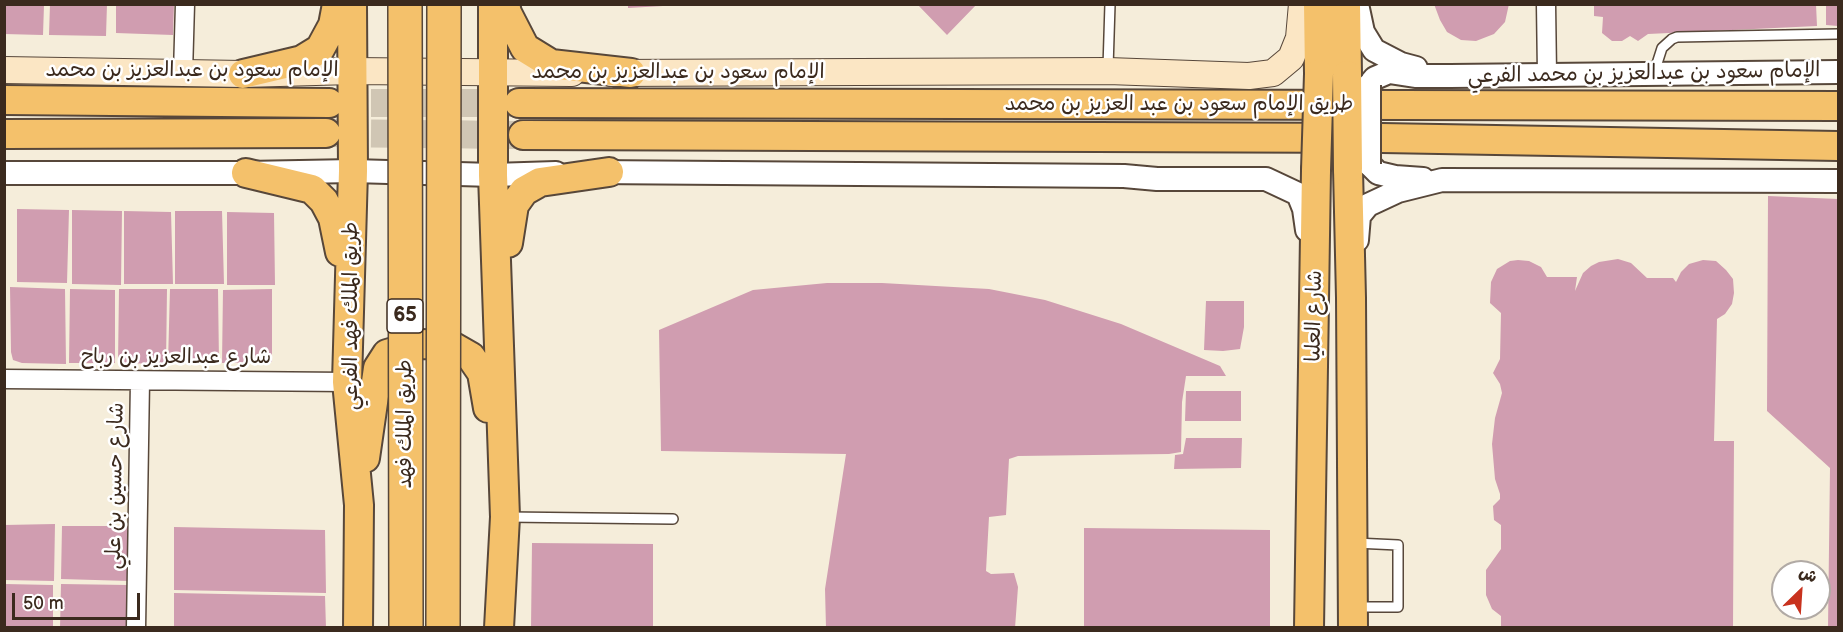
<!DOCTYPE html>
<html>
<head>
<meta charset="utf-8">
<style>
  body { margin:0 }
  #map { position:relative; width:1843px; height:632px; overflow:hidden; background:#f5edda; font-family:"Balsamiq Sans","Playpen Sans Arabic",sans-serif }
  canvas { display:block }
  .frame { position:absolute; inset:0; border:6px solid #3b2a1e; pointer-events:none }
  .north { position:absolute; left:1771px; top:560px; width:60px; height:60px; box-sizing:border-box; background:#fff; border:2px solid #b1aaa5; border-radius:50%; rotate:25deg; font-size:16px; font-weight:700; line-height:24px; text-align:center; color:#3b2a1e }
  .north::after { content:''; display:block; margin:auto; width:21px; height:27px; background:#c8321e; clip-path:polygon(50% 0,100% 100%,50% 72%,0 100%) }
  .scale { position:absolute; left:12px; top:593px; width:128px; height:27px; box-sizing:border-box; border:3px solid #3b2a1e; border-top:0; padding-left:8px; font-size:18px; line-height:21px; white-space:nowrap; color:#3b2a1e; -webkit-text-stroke:4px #fff; paint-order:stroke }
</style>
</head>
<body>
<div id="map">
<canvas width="1843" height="632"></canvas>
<div class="frame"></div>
<div class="north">ش</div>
<div class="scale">50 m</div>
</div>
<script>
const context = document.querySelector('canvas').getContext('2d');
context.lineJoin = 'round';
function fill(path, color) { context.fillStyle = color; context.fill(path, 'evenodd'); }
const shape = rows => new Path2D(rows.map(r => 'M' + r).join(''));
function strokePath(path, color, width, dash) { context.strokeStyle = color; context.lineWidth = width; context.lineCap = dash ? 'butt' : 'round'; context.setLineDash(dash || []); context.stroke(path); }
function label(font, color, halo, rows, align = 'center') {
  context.font = font + ' "Balsamiq Sans","Playpen Sans Arabic",sans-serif'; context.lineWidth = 5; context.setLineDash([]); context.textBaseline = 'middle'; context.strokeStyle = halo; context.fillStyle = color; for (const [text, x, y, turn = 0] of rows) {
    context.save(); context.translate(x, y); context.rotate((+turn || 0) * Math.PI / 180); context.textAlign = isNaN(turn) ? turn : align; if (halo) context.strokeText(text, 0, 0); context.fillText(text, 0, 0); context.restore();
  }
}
fill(shape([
  [50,4,107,4,106,36,49,35],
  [116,4,174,4,173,35,116,33],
  [628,4,663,4,663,6,628,8],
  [917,4,977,4,947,35],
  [1434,4,1509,4,1505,22,1494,34,1476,41,1461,40,1447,32,1440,20],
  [1594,4,1816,4,1817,26,1648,34,1638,41,1630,36,1622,41,1612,41,1602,33,1603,17,1594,16],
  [1826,4,1838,4,1838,26,1826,25],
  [4,5,44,5,43,35,4,34],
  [1768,196,1838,199,1838,628,1828,628,1830,468,1767,411],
  [17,209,69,210,67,283,17,282],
  [72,210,122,211,121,285,72,284],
  [124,211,171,212,173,284,124,284],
  [175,211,222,211,224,284,175,284],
  [227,212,274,213,275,285,227,285],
  [1618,259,1631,263,1647,278,1673,278,1676,282,1681,272,1689,264,1703,260,1716,261,1726,270,1733,279,1734,293,1732,304,1725,314,1717,319,1714,441,1734,441,1733,628,1501,628,1501,616,1492,609,1486,595,1486,570,1501,549,1501,525,1494,520,1493,506,1500,499,1500,494,1495,479,1492,444,1495,418,1502,393,1500,384,1493,373,1500,359,1501,313,1490,303,1491,282,1497,269,1510,261,1518,260,1529,261,1541,267,1547,277,1577,277,1575,291,1583,273,1591,266,1599,262],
  [827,283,882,283,989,289,1045,300,1121,324,1220,366,1226,376,1186,376,1182,402,1181,452,1169,454,1018,456,1009,459,1006,515,989,517,986,571,991,574,1014,573,1018,587,1015,628,826,628,825,589,846,454,661,451,659,330,753,290],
  [10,287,65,289,66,364,22,363,13,360,11,352],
  [70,289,115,290,115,363,69,363],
  [119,289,167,289,166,364,118,363],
  [170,289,218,289,219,363,168,363],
  [272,289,272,362,222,363,223,290],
  [1206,301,1244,301,1244,327,1240,349,1223,351,1204,350],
  [1186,391,1241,391,1241,421,1185,421],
  [1186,438,1242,438,1241,468,1174,469,1175,455,1183,454],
  [55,524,54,581,4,580,4,525],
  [62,526,129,526,129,581,61,579],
  [174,527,325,530,326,593,174,590],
  [1084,528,1270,530,1270,628,1084,628],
  [532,543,653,544,653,628,531,628],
  [5,584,53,585,53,628,5,628],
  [61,584,127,585,128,628,60,628],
  [174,593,325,596,326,628,174,628]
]), '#d09db0');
strokePath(shape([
  [329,103,517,103],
  [329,133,516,135]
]), '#d0c6b4', 28, [28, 14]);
const service = shape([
  [1108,68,1110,4],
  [1654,73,1662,48,1672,39,1677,37,1838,34],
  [507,517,673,519],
  [1355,607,1398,607,1398,545,1355,543]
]);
const minor = shape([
  [1546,4,1547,74],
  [183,73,185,4],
  [4,379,347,382],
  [136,628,140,381]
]);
const tertiary = shape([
  [1357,4,1363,32,1374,50,1401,64,1416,68],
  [1369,85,1375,78,1389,72,1415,76,1450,76,1838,72],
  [1369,164,1378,173,1395,177,1423,179],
  [592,172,1124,176,1157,179,1266,179,1298,194,1304,209,1307,230],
  [4,173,246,173,353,171,493,175,556,173],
  [1357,240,1359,216,1368,205,1398,191,1442,180,1838,181]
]);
const secondary = shape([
  [4,70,243,74,352,71,572,73],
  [611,73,1108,71,1249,76,1273,73,1291,58,1299,38,1302,4]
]);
const primary = shape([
  [352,4,353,171,347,382,359,505,358,628],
  [493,4,493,175,505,517,499,628],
  [505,4,507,13,525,48,551,64,631,73],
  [1318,4,1319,74],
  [1346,4,1347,75],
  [243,74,302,60,320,49,333,25,337,4],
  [4,100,329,103],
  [519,103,1838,106],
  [4,134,326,133],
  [523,135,1382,138,1838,146],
  [1348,169,1351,298,1353,628],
  [246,173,312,189,324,201,333,218,340,252],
  [508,243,514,205,524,191,540,182,609,172],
  [365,458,378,368,387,354,421,344,450,345,471,357,482,373,488,408],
  [1309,628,1316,170]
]);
strokePath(service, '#57473a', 12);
strokePath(minor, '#57473a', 21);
strokePath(tertiary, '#57473a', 26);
strokePath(secondary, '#57473a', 28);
strokePath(primary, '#57473a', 32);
strokePath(service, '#fff', 9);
strokePath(minor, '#fff', 18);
strokePath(tertiary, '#fff', 22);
strokePath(secondary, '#fbe6c4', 26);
strokePath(primary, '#f4c16b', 28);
const tertiaryBridge = shape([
  [1369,164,1369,85]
]);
const primaryBridge = shape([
  [1347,75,1348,169],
  [1316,170,1319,74]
]);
const motorwayBridge = shape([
  [405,4,406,628],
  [443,628,444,4]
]);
strokePath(tertiaryBridge, '#57473a', 26, []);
strokePath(primaryBridge, '#57473a', 32, []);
strokePath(motorwayBridge, '#57473a', 36, []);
strokePath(tertiaryBridge, '#fff', 22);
strokePath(primaryBridge, '#f4c16b', 28);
strokePath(motorwayBridge, '#f4c16b', 33);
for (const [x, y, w] of [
  [405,316,36]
]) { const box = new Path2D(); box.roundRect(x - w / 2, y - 17, w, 34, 4.5); context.fillStyle = '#fff'; context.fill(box); strokePath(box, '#3b2a1e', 1.5); }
label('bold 20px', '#3b2a1e', null, [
  ["65",405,316]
]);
label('21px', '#3b2a1e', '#fff', [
  ["الإمام سعود بن عبدالعزيز بن محمد",192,71],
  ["الإمام سعود بن عبدالعزيز بن محمد",678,73],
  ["الإمام سعود بن عبدالعزيز بن محمد الفرعي",1644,74,-1],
  ["طريق الإمام سعود بن عبد العزيز بن محمد",1179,105],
  ["طريق الملك فهد الفرعي",352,316,-90],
  ["شارع العليا",1315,316,-89],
  ["شارع عبدالعزيز بن رباح",176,358],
  ["طريق الملك فهد",406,424,-90],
  ["شارع حسين بن علي",116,486,-89]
]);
</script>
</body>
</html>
